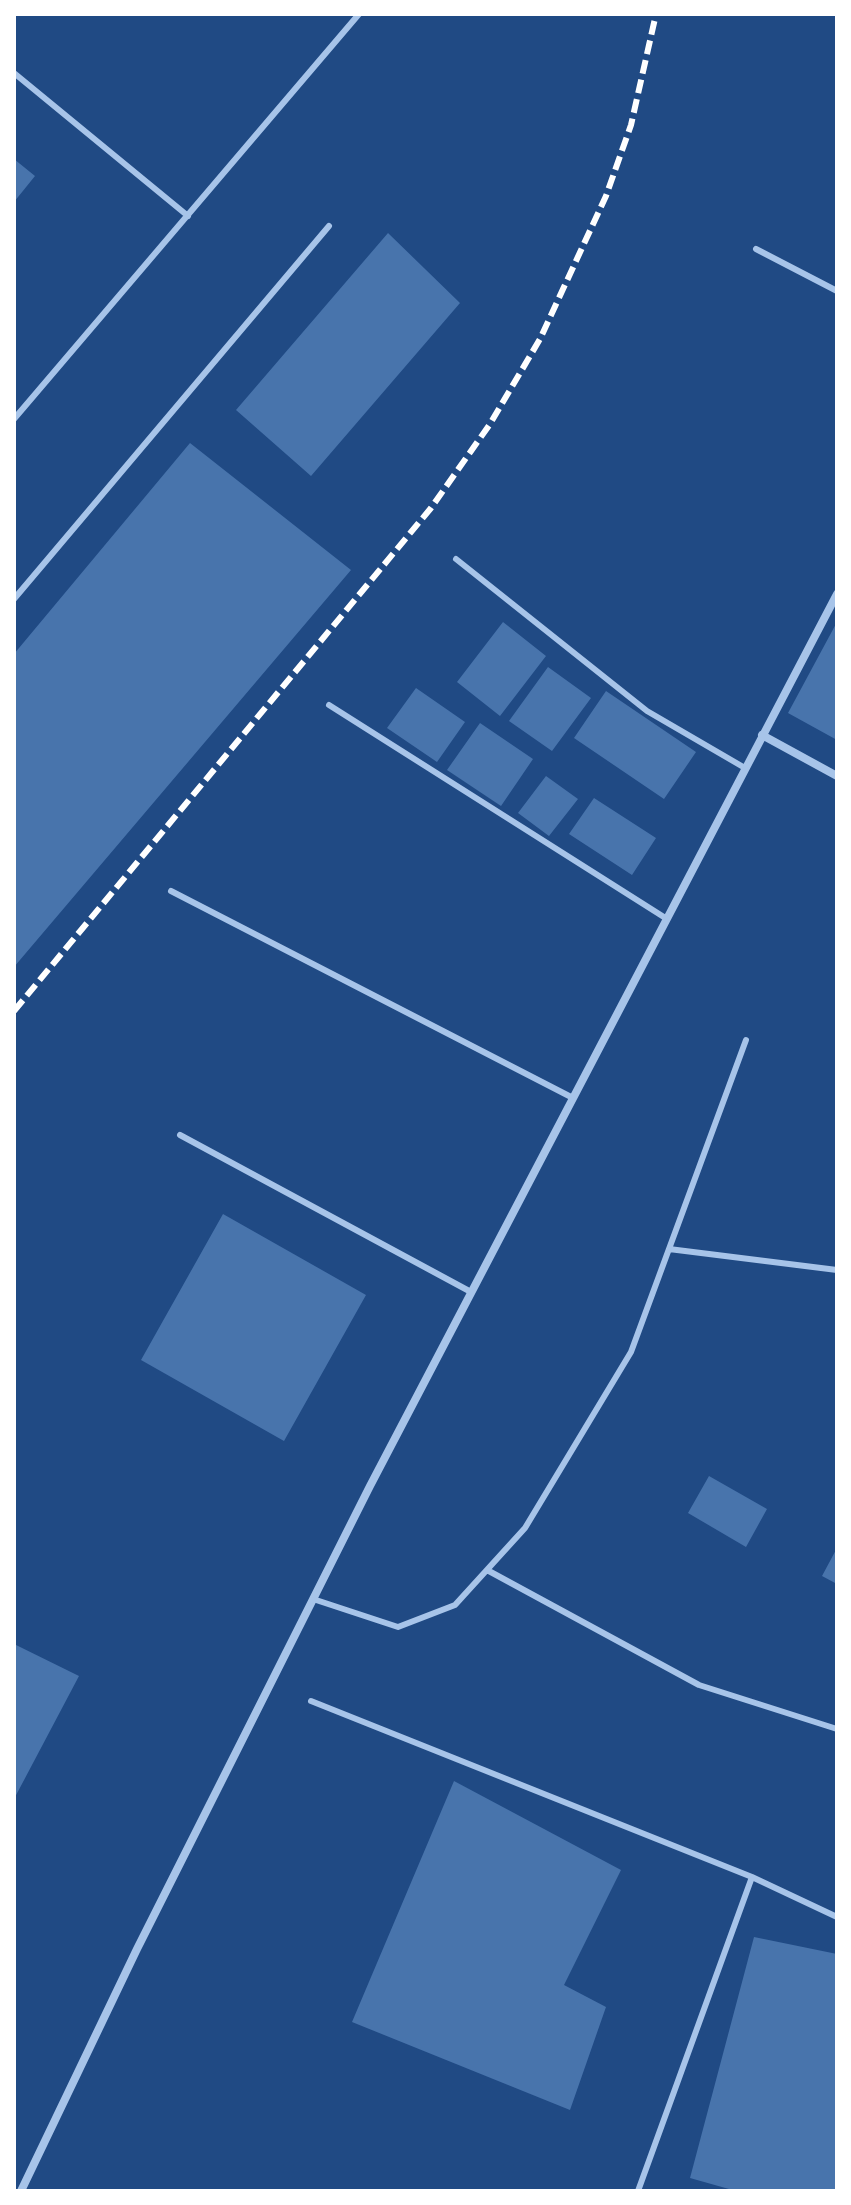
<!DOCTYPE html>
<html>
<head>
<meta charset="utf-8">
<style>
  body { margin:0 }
  #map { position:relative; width:851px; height:2205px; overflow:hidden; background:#204a84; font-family:"Public Sans",sans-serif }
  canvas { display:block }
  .frame { position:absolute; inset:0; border:16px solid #fff; pointer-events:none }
</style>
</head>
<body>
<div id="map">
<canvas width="851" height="2205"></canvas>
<div class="frame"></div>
</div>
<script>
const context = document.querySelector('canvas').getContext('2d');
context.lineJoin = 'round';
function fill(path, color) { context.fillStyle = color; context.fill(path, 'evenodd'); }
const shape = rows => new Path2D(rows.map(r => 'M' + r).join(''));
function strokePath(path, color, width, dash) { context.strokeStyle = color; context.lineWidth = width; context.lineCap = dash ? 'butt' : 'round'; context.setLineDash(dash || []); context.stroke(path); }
fill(shape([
  [14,159,35,176,14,202],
  [388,233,460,303,311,476,236,410],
  [190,443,351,570,14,967,14,654],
  [503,622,546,656,500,716,457,682],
  [837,622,837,740,788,713],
  [548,667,591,698,552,751,509,721],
  [416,688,465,722,437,762,387,728],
  [606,691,696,752,664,799,574,738],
  [480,723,533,759,501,806,447,770],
  [546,776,578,799,549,836,518,813],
  [594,798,656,838,632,875,569,834],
  [223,1214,366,1295,284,1441,141,1360],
  [709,1476,767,1509,746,1547,688,1513],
  [837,1548,837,1584,822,1576],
  [14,1644,79,1676,14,1799],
  [454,1781,621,1870,564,1985,606,2007,570,2110,352,2022],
  [754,1937,837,1954,837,2191,736,2191,690,2178]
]), '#4874ac');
strokePath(shape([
  [14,73,188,216],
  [756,249,837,291],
  [14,419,359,14],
  [456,559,647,711,745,768],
  [14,599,329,226],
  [329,705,667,919],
  [171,891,573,1098],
  [180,1135,471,1292],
  [669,1249,837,1270],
  [487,1570,699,1685,837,1729],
  [313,1599,398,1627,455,1605,525,1528,631,1352,746,1040],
  [311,1701,752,1877,837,1917],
  [638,2191,752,1877]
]), '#a7c4e9', 6);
strokePath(shape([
  [762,735,837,776],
  [21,2191,137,1949,370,1486,837,594]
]), '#a7c4e9', 8);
strokePath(shape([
  [14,1011,431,508,490,424,540,339,606,196,631,125,656,14]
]), '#fff', 6, [14, 6]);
</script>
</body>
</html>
